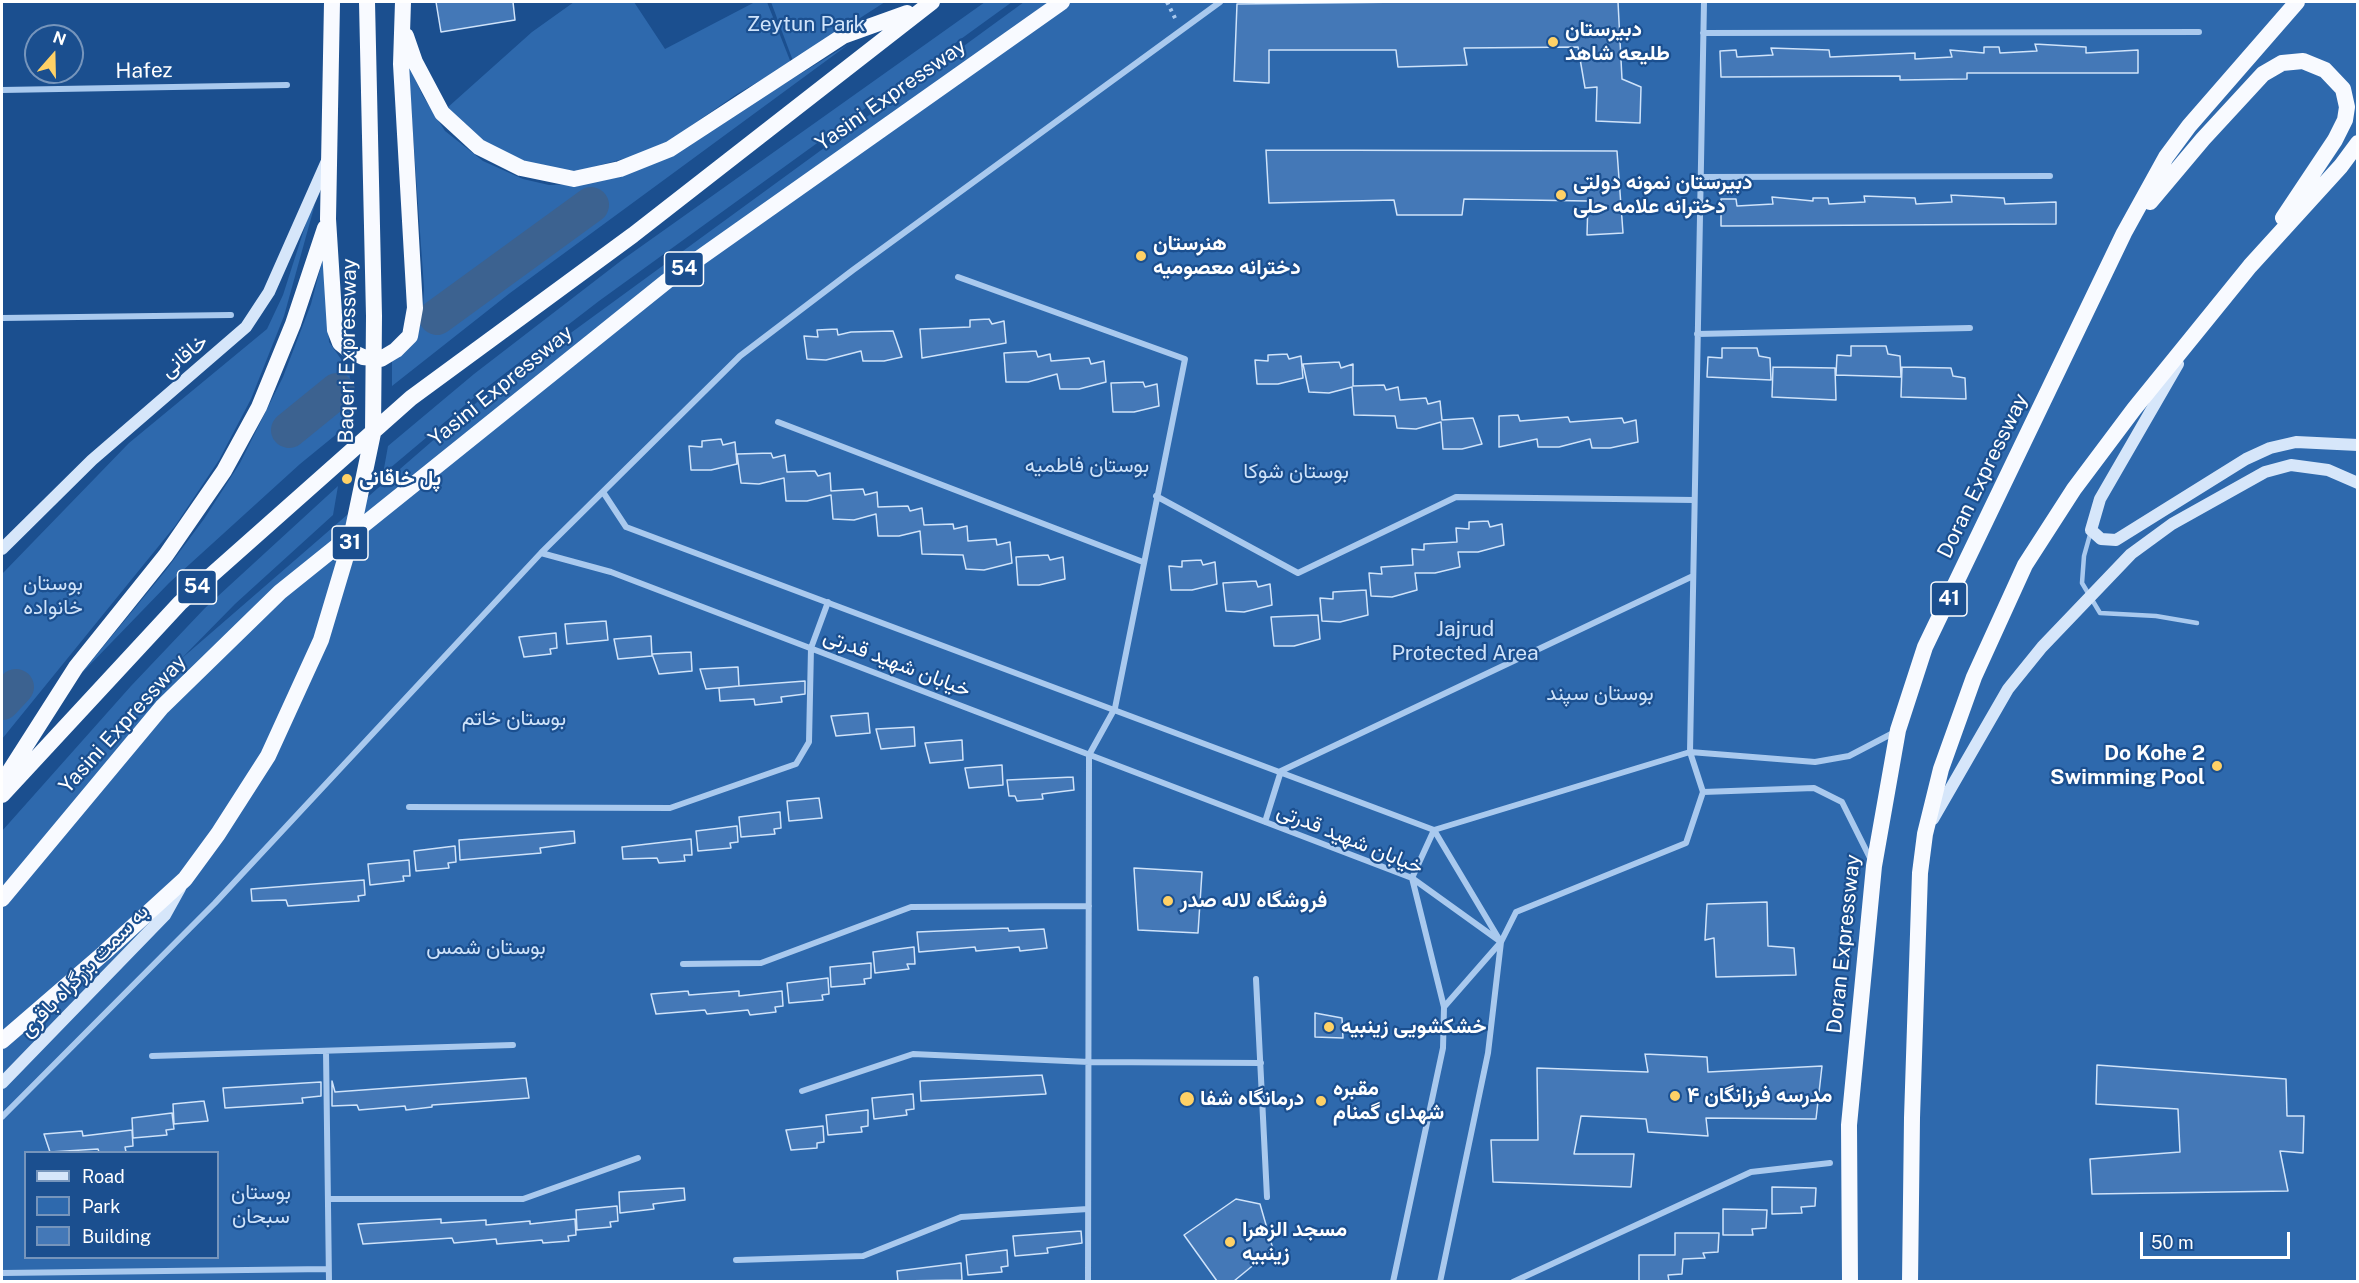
<!DOCTYPE html>
<html>
<head>
<meta charset="utf-8">
<style>
  body { margin:0 }
  #map { position:relative; width:2359px; height:1283px; overflow:hidden; background:#1b4f8f; font-family:"Public Sans",sans-serif }
  canvas { display:block }
  .frame { position:absolute; inset:0; border:3px solid #fff; pointer-events:none }
  .legend { position:absolute; left:24px; top:1151px; width:195px; height:108px; box-sizing:border-box; background:#1b4f8f; border:2px solid #7695bc; margin:0; padding:8px 10px; list-style:none; font-size:18px; color:#fff }
  .legend li { display:flex; align-items:center; gap:12px; height:30px }
  .legend b { width:30px; border:2px solid #7695bc }
  .north { position:absolute; left:24px; top:24px; width:60px; height:60px; box-sizing:border-box; background:#1b4f8f; border:2px solid #7695bc; border-radius:50%; rotate:20deg; font-size:16px; font-weight:700; line-height:24px; text-align:center; color:#fff }
  .north::after { content:''; display:block; margin:auto; width:21px; height:27px; background:#ffd166; clip-path:polygon(50% 0,100% 100%,50% 72%,0 100%) }
  .scale { position:absolute; left:2140px; top:1232px; width:150px; height:27px; box-sizing:border-box; border:3px solid #fff; border-top:0; padding-left:8px; font-size:18px; line-height:21px; white-space:nowrap; color:#fff; -webkit-text-stroke:4px #1b4f8f; paint-order:stroke }
</style>
</head>
<body>
<div id="map">
<canvas width="2359" height="1283"></canvas>
<div class="frame"></div>
<ul class="legend">
<li><b style="height:8px;background:#d6e6fa"></b>Road</li>
<li><b style="height:16px;background:#2e69ad"></b>Park</li>
<li><b style="height:16px;background:#4478b7"></b>Building</li>
</ul>
<div class="north">N</div>
<div class="scale">50 m</div>
</div>
<script>
const context = document.querySelector('canvas').getContext('2d');
context.lineJoin = 'round';
function fill(path, color) { context.fillStyle = color; context.fill(path, 'evenodd'); }
const shape = rows => new Path2D(rows.map(r => 'M' + r).join(''));
function strokePath(path, color, width, dash) { context.strokeStyle = color; context.lineWidth = width; context.lineCap = dash ? 'butt' : 'round'; context.setLineDash(dash || []); context.stroke(path); }
function label(font, color, halo, rows, align = 'center') {
  context.font = font + ' "Public Sans",Vazirmatn,sans-serif'; context.lineWidth = 4.5; context.setLineDash([]); context.textBaseline = 'middle'; context.strokeStyle = halo; context.fillStyle = color; for (const [text, x, y, turn = 0] of rows) {
    context.save(); context.translate(x, y); context.rotate((+turn || 0) * Math.PI / 180); context.textAlign = isNaN(turn) ? turn : align; if (halo) context.strokeText(text, 0, 0); context.fillText(text, 0, 0); context.restore();
  }
}
fill(shape([
  [574,2,634,2,665,49,755,2,767,2,791,63,737,94,669,141,634,156,578,171,528,166,484,144,447,108,532,32],
  [771,2,885,2,793,61],
  [985,2,1012,2,599,301,477,395,383,474,388,446,474,374,622,260],
  [1024,2,2357,2,2357,1281,2,1282,2,831,131,686,205,608,338,486,333,515,235,604,181,659,483,397],
  [26,1152,218,1152,218,1258,26,1258],
  [849,44,510,293,392,386,392,358,419,329,423,312,424,288,408,64,423,96,445,131,483,161,523,179,549,185,581,184,620,177,774,90],
  [315,204,284,316,251,399,219,460,175,526,2,739,2,574,129,443,267,329,283,295,308,217],
  [324,254,329,342,341,359,350,364,349,424,300,464,169,583,80,675,166,570,204,519,240,463,283,377,311,304]
]), '#2e69ad');
strokePath(shape([
  [437,317,591,205],
  [289,430,337,391],
  [2,702,16,687]
]), '#3c6290', 36);
const building = shape([
  [436,2,513,2,515,20,441,32,436,2],
  [1405,2,1618,2,1622,79,1641,87,1640,123,1596,121,1597,87,1585,88,1578,47,1464,48,1467,65,1398,67,1396,50,1269,50,1269,83,1234,81,1237,4,1405,2],
  [2035,44,2086,47,2086,53,2138,50,2138,73,1967,73,1967,79,1900,80,1900,76,1721,77,1720,51,1736,50,1737,57,1773,55,1771,48,1829,50,1830,57,1915,53,1915,59,1952,57,1950,50,1984,53,1984,47,1999,47,2000,53,2037,51,2035,44],
  [1266,150,1617,151,1623,233,1587,235,1588,201,1464,199,1462,215,1397,215,1394,200,1269,203,1266,150],
  [1951,195,2004,198,2005,204,2056,202,2056,224,1721,226,1721,199,1736,199,1737,206,1773,204,1772,197,1813,201,1813,198,1828,198,1829,204,1865,202,1864,196,1915,198,1916,204,1952,202,1951,195],
  [989,319,992,324,1004,321,1006,343,922,358,920,329,970,327,970,320,989,319],
  [837,329,838,335,851,332,893,331,902,357,884,361,863,361,861,351,826,360,807,359,804,336,818,337,817,330,837,329],
  [1851,346,1886,346,1888,354,1900,356,1901,377,1836,375,1837,355,1851,356,1851,346],
  [1722,348,1757,348,1759,356,1770,358,1771,380,1707,377,1708,357,1722,358,1722,348],
  [1036,351,1038,357,1050,354,1051,361,1089,358,1091,364,1104,361,1106,382,1079,389,1060,389,1057,374,1028,382,1006,382,1004,353,1036,351],
  [1287,354,1289,359,1301,356,1303,378,1278,384,1257,384,1255,360,1268,361,1268,355,1287,354],
  [1339,362,1341,368,1353,364,1353,386,1384,385,1386,390,1398,387,1400,400,1426,398,1428,404,1440,401,1442,420,1473,418,1482,444,1462,449,1443,449,1441,422,1416,429,1397,428,1395,416,1354,415,1352,387,1329,393,1309,392,1303,364,1339,362],
  [1773,367,1835,368,1836,400,1772,397,1773,367],
  [1902,367,1951,368,1953,376,1965,378,1966,399,1901,397,1902,367],
  [1143,382,1145,387,1157,384,1159,406,1134,412,1113,412,1111,383,1143,382],
  [1518,415,1520,421,1568,417,1570,422,1622,418,1624,423,1636,420,1638,442,1610,448,1592,448,1590,439,1559,447,1538,447,1537,439,1499,447,1499,416,1518,415],
  [721,439,723,445,735,442,737,464,711,470,691,470,689,446,702,447,702,441,721,439],
  [771,453,773,458,785,455,787,472,815,471,818,476,830,473,831,491,863,489,865,495,877,492,878,507,908,506,910,511,922,508,924,525,953,524,954,529,967,526,968,541,996,539,997,545,1010,542,1012,563,984,570,966,569,963,555,922,554,920,531,899,536,878,536,876,514,854,520,833,519,831,495,807,501,786,501,784,478,759,484,741,483,737,454,771,453],
  [1488,521,1490,527,1502,524,1504,545,1478,552,1458,552,1460,567,1435,573,1415,573,1417,590,1392,597,1371,596,1369,573,1382,574,1381,567,1413,565,1412,549,1424,550,1424,544,1457,542,1456,528,1469,529,1469,522,1488,521],
  [1048,555,1050,560,1063,557,1065,579,1039,585,1018,585,1016,557,1048,555],
  [1201,560,1203,565,1215,562,1217,584,1192,590,1171,590,1169,566,1182,567,1182,561,1201,560],
  [1256,581,1258,587,1270,584,1272,605,1244,612,1226,611,1223,583,1256,581],
  [1366,590,1368,615,1340,622,1322,621,1320,598,1333,599,1333,592,1366,590],
  [1318,615,1320,639,1294,646,1274,646,1271,617,1318,615],
  [606,621,608,640,567,644,565,624,606,621],
  [556,633,557,648,550,649,551,654,524,657,519,637,556,633],
  [651,636,652,656,618,659,614,639,651,636],
  [691,652,692,671,659,674,652,654,691,652],
  [738,667,739,686,805,681,805,694,781,697,782,702,755,705,754,699,720,701,719,688,739,686,706,689,700,669,738,667],
  [868,713,870,733,836,736,831,716,868,713],
  [914,727,915,746,881,749,876,729,914,727],
  [962,740,963,760,930,763,925,743,962,740],
  [1002,765,1003,785,969,788,965,768,1002,765],
  [1073,777,1074,790,1042,794,1043,799,1017,801,1015,796,1009,796,1007,780,1073,777],
  [819,798,822,818,789,821,787,801,819,798],
  [780,812,781,828,774,829,775,834,741,837,739,817,780,812],
  [737,826,738,842,730,843,731,848,698,851,696,831,737,826],
  [574,831,575,843,540,848,541,853,460,860,459,840,574,831],
  [691,839,692,855,684,855,685,861,659,863,657,858,623,859,622,847,691,839],
  [455,846,456,862,448,863,449,868,416,871,414,851,455,846],
  [409,860,410,876,403,876,404,881,370,885,368,864,409,860],
  [1134,868,1202,872,1198,933,1138,930,1134,868],
  [364,880,365,895,358,896,359,901,288,906,286,900,252,901,251,889,364,880],
  [1767,902,1768,946,1794,948,1796,975,1716,977,1714,938,1705,940,1707,904,1767,902],
  [1008,928,1009,931,1044,929,1047,948,1020,951,1019,947,976,951,975,947,919,952,917,932,1008,928],
  [914,947,915,964,907,964,909,969,875,973,873,952,914,947],
  [871,963,871,978,864,979,865,984,831,987,830,967,871,963],
  [828,978,829,994,822,995,823,1000,789,1003,787,983,828,978],
  [688,991,689,995,739,991,739,996,782,991,783,1006,775,1007,776,1012,750,1015,748,1010,707,1014,705,1010,656,1014,651,994,688,991],
  [1315,1013,1342,1018,1343,1038,1315,1037,1315,1013],
  [1645,1054,1707,1057,1708,1072,1822,1066,1816,1119,1706,1118,1708,1136,1648,1132,1646,1119,1581,1116,1574,1154,1634,1154,1631,1187,1493,1182,1491,1140,1538,1140,1537,1068,1648,1072,1645,1054],
  [2097,1065,2286,1079,2287,1116,2304,1116,2303,1153,2280,1151,2288,1191,2092,1194,2090,1159,2180,1152,2178,1109,2096,1104,2097,1065],
  [1042,1075,1046,1094,921,1101,920,1081,1042,1075],
  [526,1078,529,1098,432,1105,432,1107,406,1110,405,1106,359,1110,357,1105,332,1106,332,1081,335,1092,526,1078],
  [321,1082,321,1096,302,1098,303,1103,225,1108,223,1088,321,1082],
  [913,1094,914,1109,906,1110,907,1115,874,1119,872,1098,913,1094],
  [204,1101,208,1121,174,1124,173,1104,204,1101],
  [868,1110,868,1126,861,1127,862,1132,828,1135,826,1115,868,1110],
  [172,1113,174,1129,166,1130,167,1135,133,1138,132,1118,172,1113],
  [823,1126,824,1142,817,1143,817,1148,791,1150,786,1130,823,1126],
  [132,1130,133,1146,125,1147,126,1152,99,1152,98,1149,50,1152,44,1134,82,1131,83,1136,132,1130],
  [1772,1187,1816,1188,1815,1206,1801,1207,1802,1213,1772,1214,1772,1187],
  [684,1188,685,1200,653,1204,654,1209,620,1213,619,1192,684,1188],
  [1236,1199,1260,1204,1273,1249,1234,1281,1217,1281,1184,1235,1236,1199],
  [617,1206,618,1221,610,1222,611,1227,577,1230,576,1210,617,1206],
  [1723,1209,1767,1210,1766,1228,1752,1229,1753,1235,1723,1235,1723,1209],
  [441,1219,441,1223,486,1220,486,1225,530,1221,530,1224,575,1219,576,1235,568,1236,569,1241,543,1243,542,1240,497,1244,496,1239,454,1243,452,1238,363,1244,358,1224,441,1219],
  [1081,1231,1082,1243,1047,1248,1048,1253,1015,1256,1013,1236,1081,1231],
  [1675,1233,1719,1233,1718,1252,1703,1253,1705,1258,1683,1259,1682,1274,1668,1275,1669,1281,1639,1281,1639,1255,1675,1255,1675,1233],
  [1007,1250,1008,1266,1001,1267,1002,1272,968,1275,966,1255,1007,1250],
  [961,1263,962,1280,898,1281,897,1271,961,1263]
]);
fill(building, '#4478b7');
strokePath(building, '#cfe3fa', 1.5);
strokePath(shape([
  [1167,2,1176,20]
]), '#a9c9ee', 4, [3, 4.5]);
strokePath(shape([
  [2091,531,2084,556,2082,583,2100,613,2156,616,2197,623]
]), '#a9c9ee', 4.5);
strokePath(shape([
  [1703,33,2199,32],
  [2,90,287,85],
  [1700,177,2050,176],
  [958,277,1185,359,1115,708,1089,755,1088,1282],
  [2,318,231,315],
  [1697,334,1970,328],
  [778,422,1143,562],
  [603,492,626,527,1434,830,1499,939],
  [1156,496,1298,573,1456,497,1694,500],
  [541,553,611,572,1412,878,1501,942],
  [1703,792,1814,788,1842,802,1871,860],
  [409,807,670,808,796,764,809,742,811,648,828,602],
  [1265,822,1281,771,1693,576],
  [683,964,761,963,911,907,1089,906],
  [1256,979,1267,1197],
  [1444,1007,1500,943],
  [326,1051,329,1282],
  [152,1056,513,1045],
  [802,1091,913,1054,1089,1062,1261,1063],
  [2,1117,215,903,541,553,740,356,853,270,1220,2],
  [328,1199,523,1199,638,1158],
  [736,1260,863,1256,961,1217,1088,1209],
  [2,1273,328,1269],
  [1393,1282,1443,1048,1444,1007,1412,878,1434,830,1690,752,1815,762,1849,756,1895,732],
  [1440,1282,1488,1053,1501,942,1516,912,1686,843,1703,792,1690,752,1704,2],
  [1513,1282,1751,1172,1830,1163]
]), '#a9c9ee', 6);
strokePath(shape([
  [2178,364,2100,499,2091,530,2101,539,2116,540,2246,459,2270,448,2296,442,2358,445],
  [2,549,92,460,246,327,269,292,327,161],
  [1933,819,2008,689,2042,647,2131,554,2172,524,2265,472,2291,465,2328,470,2358,483],
  [2,1083,165,915,180,888]
]), '#d6e6fa', 12);
strokePath(shape([
  [332,2,328,219,335,330,340,343,350,351,363,357,381,359,396,350,410,336,415,308,401,64,403,2],
  [406,36,415,62,442,113,479,147,521,168,574,179,620,169,670,149,843,36,907,13],
  [2150,202,2203,139,2263,74,2282,63,2303,61,2325,70,2343,89,2347,107,2345,120,2335,140,2283,218],
  [2,783,76,667,166,555,224,471,259,407,293,324,325,228],
  [2,795,180,603,411,398,633,235,932,2],
  [2,899,162,707,280,592,667,281,1062,2],
  [2,1041,104,953,185,879,218,834,268,756,321,640,350,543,373,433,374,316,367,2],
  [1850,1282,1849,1125,1874,866,1898,730,1925,647,2124,233,2166,157,2189,126,2297,2],
  [1910,1282,1912,1118,1920,873,1925,834,1941,769,1974,677,2025,565,2074,489,2134,409,2250,266,2341,166,2358,143]
]), '#f8faff', 16);
for (const [x, y, r, color] of [
  [1553,42,6,"#ffd166"],
  [1561,195,6,"#ffd166"],
  [1141,256,6,"#ffd166"],
  [347,479,6,"#ffd166"],
  [2217,766,6,"#ffd166"],
  [1168,901,6,"#ffd166"],
  [1329,1027,6,"#ffd166"],
  [1675,1096,6,"#ffd166"],
  [1187,1099,8,"#ffd166"],
  [1321,1101,6,"#ffd166"],
  [1230,1242,6,"#ffd166"]
]) { const dot = new Path2D(); dot.arc(x, y, r, 0, 2 * Math.PI); context.fillStyle = color; context.fill(dot); strokePath(dot, '#1b4f8f', 2); }
for (const [x, y, w] of [
  [684,269,39],
  [350,543,36],
  [197,587,39],
  [1949,599,36]
]) { const box = new Path2D(); box.roundRect(x - w / 2, y - 17, w, 34, 4.5); context.fillStyle = '#1b4f8f'; context.fill(box); strokePath(box, '#fff', 1.5); }
label('bold 20px', '#fff', null, [
  ["54",684,269],
  ["31",350,543],
  ["54",197,587],
  ["41",1949,599]
]);
label('21px', '#cfe3fa', '#1b4f8f', [
  ["Zeytun Park",806,25],
  ["بوستان فاطمیه",1087,466],
  ["بوستان شوکا",1296,472],
  ["بوستان",53,584],
  ["خانواده",53,608],
  ["Jajrud",1465,630],
  ["Protected Area",1465,654],
  ["بوستان سپند",1600,694],
  ["بوستان خاتم",514,719],
  ["بوستان شمس",486,948],
  ["بوستان",261,1193],
  ["سبحان",261,1217]
]);
label('bold 21px', '#fff', '#1b4f8f', [
  ["دبیرستان",1565,30],
  ["طلیعه شاهد",1565,54],
  ["دبیرستان نمونه دولتی",1573,183],
  ["دخترانه علامه حلی",1573,207],
  ["هنرستان",1153,244],
  ["دخترانه معصومیه",1153,268],
  ["پل خاقانی",359,479],
  ["Do Kohe 2",2205,754,"right"],
  ["Swimming Pool",2205,778,"right"],
  ["فروشگاه لاله صدر",1180,901],
  ["خشکشویی زینبیه",1341,1027],
  ["مقبره",1333,1089],
  ["شهدای گمنام",1333,1113],
  ["مدرسه فرزانگان ۴",1687,1096],
  ["درمانگاه شفا",1200,1099],
  ["مسجد الزهرا",1242,1230],
  ["زینبیه",1242,1254]
], 'left');
label('21px', '#fff', '#1b4f8f', [
  ["Hafez",144,71,-1],
  ["Yasini Expressway",891,95,-35],
  ["Baqeri Expressway",348,351,-89],
  ["خاقانی",184,356,-40],
  ["Yasini Expressway",501,386,-39],
  ["Doran Expressway",1983,476,-64],
  ["خیابان شهید قدرتی",897,663,21],
  ["Yasini Expressway",123,724,-48],
  ["خیابان شهید قدرتی",1350,839,22],
  ["Doran Expressway",1844,944,-84],
  ["به سمت بزرگراه باقری",84,971,-46]
]);
</script>
</body>
</html>
